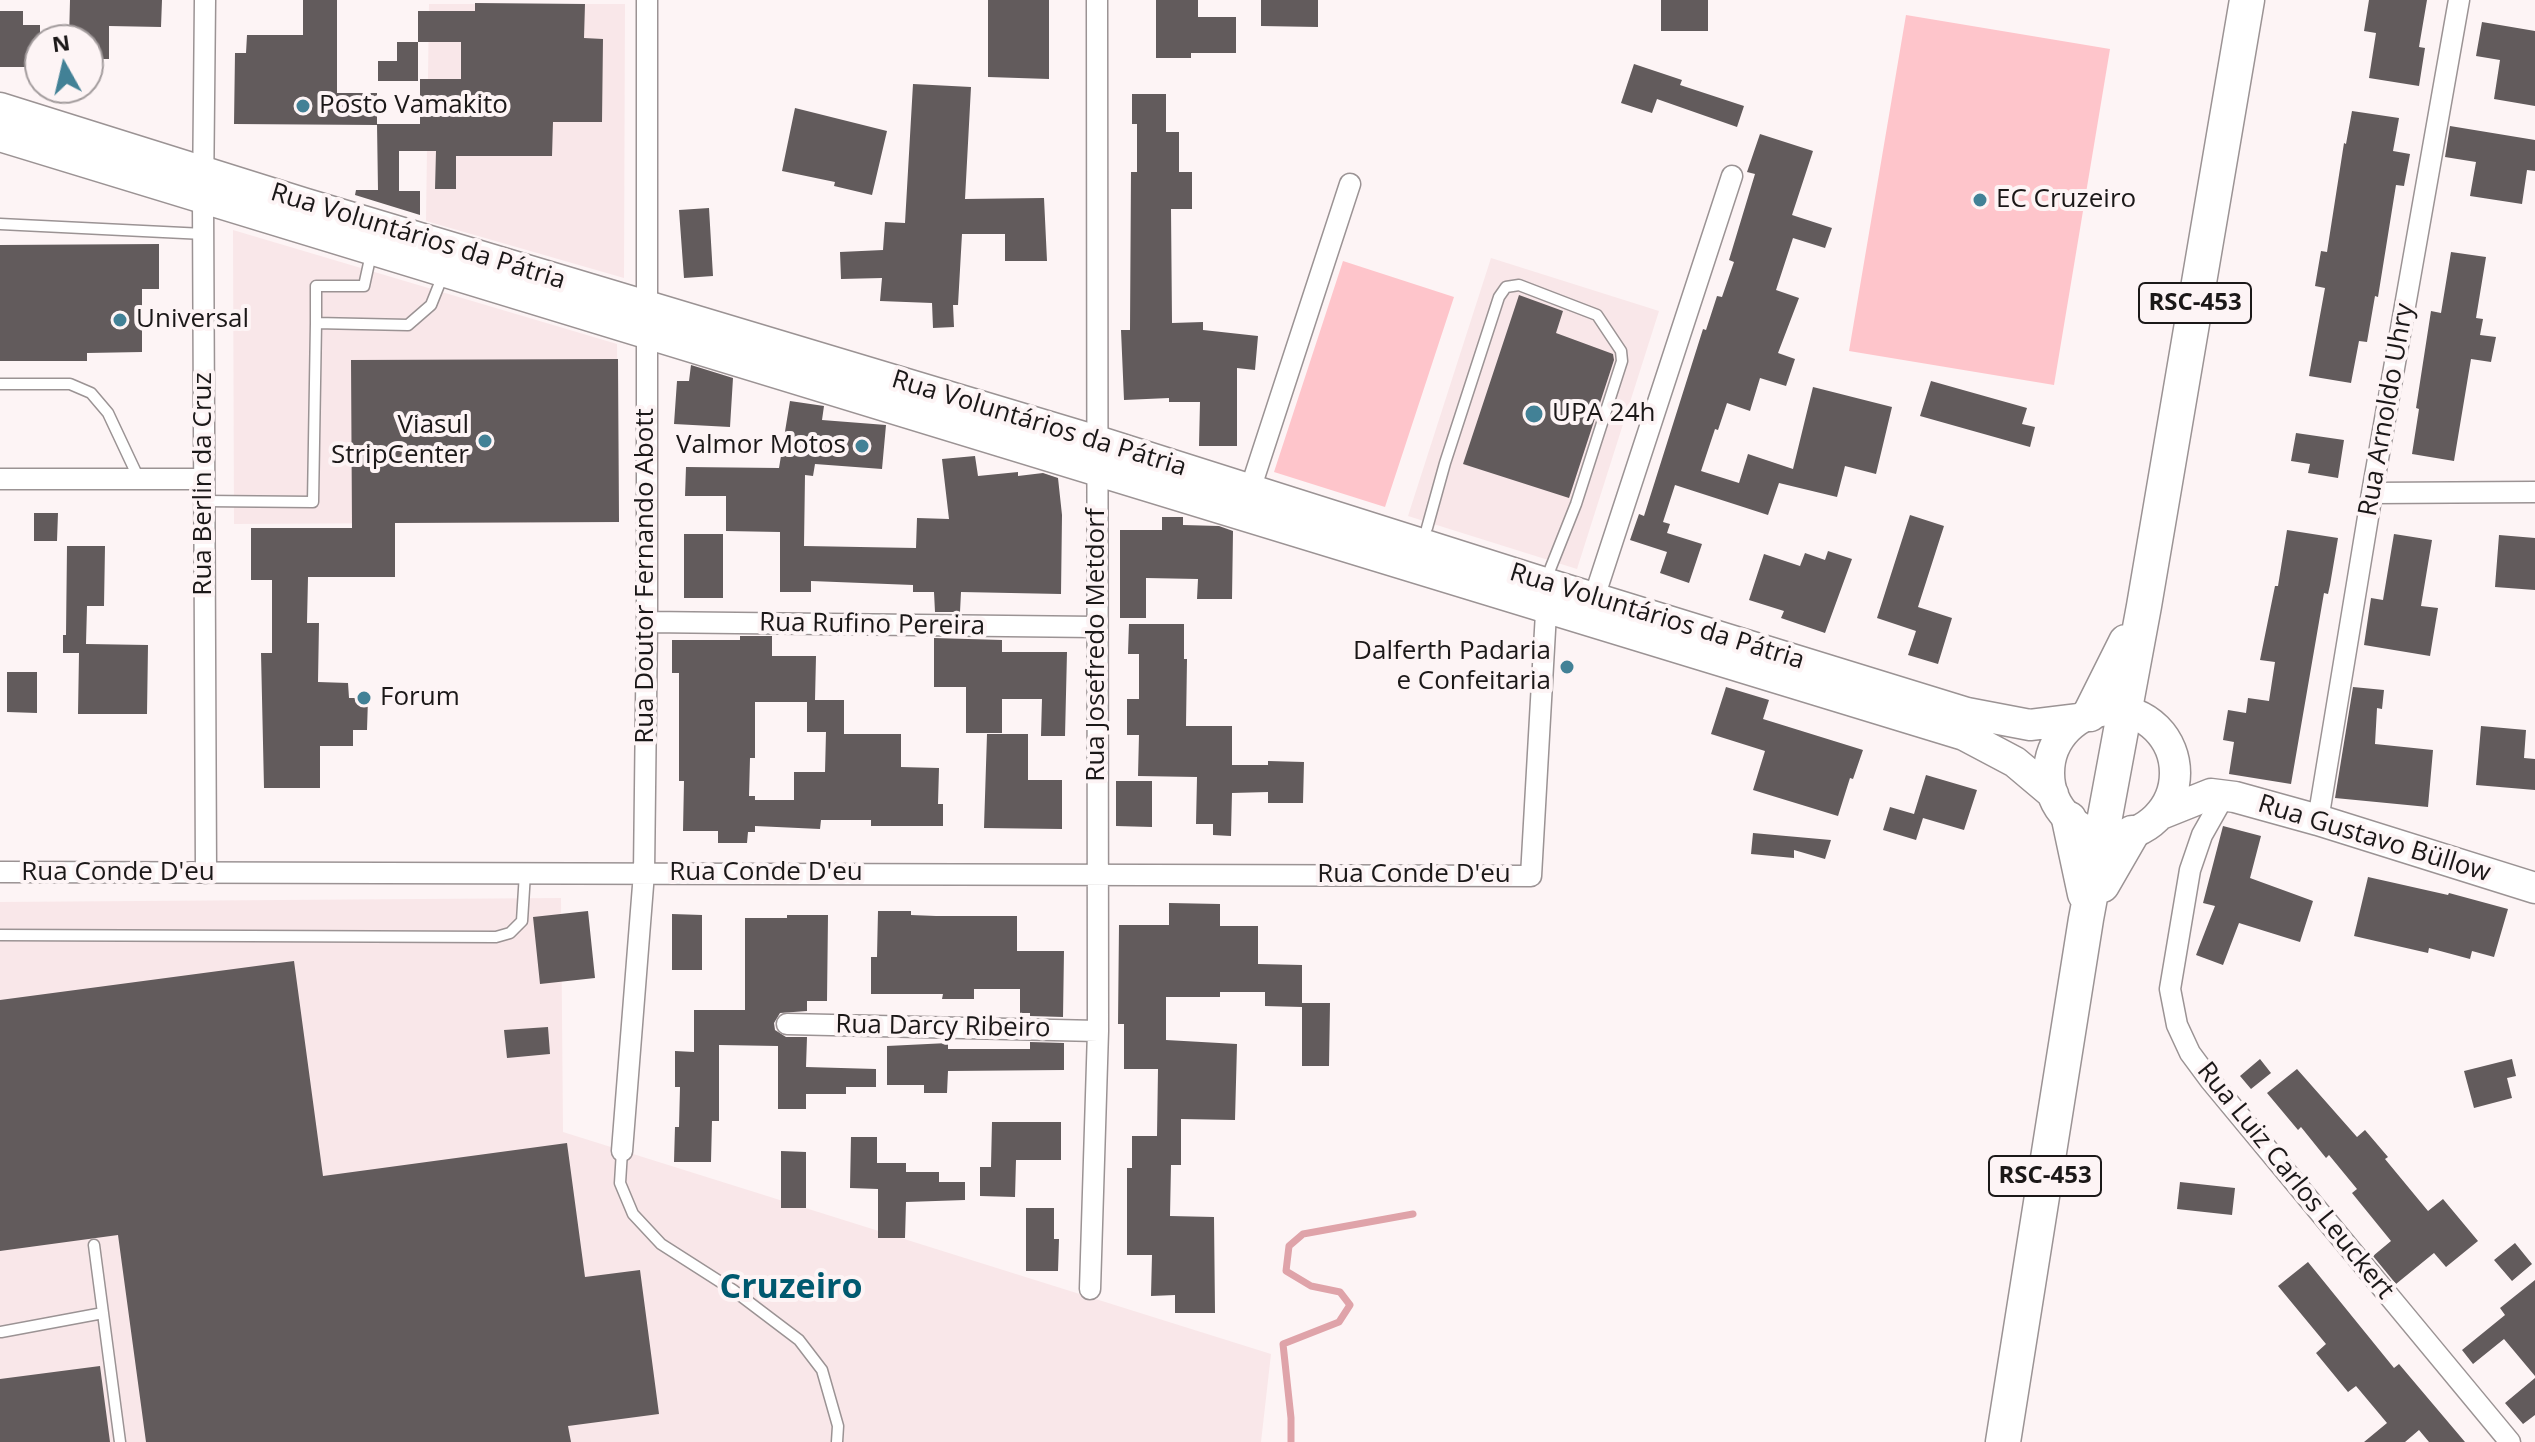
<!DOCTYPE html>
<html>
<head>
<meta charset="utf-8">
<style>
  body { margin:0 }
  #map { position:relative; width:2535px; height:1442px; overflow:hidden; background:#fdf4f5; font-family:"Open Sans",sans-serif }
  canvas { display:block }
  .north { position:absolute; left:24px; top:24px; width:80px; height:80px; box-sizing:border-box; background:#fdf4f5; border:2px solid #a39c9d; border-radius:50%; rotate:352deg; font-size:22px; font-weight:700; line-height:32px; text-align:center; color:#1b1818 }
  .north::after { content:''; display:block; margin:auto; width:28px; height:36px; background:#428196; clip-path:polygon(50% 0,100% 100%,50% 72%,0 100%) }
</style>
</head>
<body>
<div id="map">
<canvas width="2535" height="1442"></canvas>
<div class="north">N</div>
</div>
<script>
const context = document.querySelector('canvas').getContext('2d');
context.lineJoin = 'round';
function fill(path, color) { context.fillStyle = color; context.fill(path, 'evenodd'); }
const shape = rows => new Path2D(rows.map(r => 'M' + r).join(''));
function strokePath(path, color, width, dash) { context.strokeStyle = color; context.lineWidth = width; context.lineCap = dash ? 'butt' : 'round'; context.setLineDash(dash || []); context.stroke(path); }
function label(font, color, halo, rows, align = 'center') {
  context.font = font + ' "Open Sans",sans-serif'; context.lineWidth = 8; context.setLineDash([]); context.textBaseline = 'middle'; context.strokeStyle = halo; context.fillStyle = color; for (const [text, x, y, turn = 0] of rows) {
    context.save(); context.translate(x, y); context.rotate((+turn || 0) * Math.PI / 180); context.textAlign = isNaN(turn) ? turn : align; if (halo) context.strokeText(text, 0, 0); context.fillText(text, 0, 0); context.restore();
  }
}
fill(shape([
  [429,4,625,4,624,278,426,221],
  [233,230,617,344,619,522,234,524],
  [1491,258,1659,311,1577,569,1408,516],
  [561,898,563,1132,1271,1354,1261,1442,0,1442,0,902]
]), '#f9e7e9');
fill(shape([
  [1906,15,2110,49,2054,385,1849,351],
  [1343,261,1454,297,1385,507,1274,472]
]), '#fec5cb');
strokePath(shape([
  [1291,1442,1291,1418,1283,1344,1339,1322,1350,1305,1340,1292,1311,1286,1286,1271,1289,1246,1303,1234,1413,1214]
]), '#dfa3a9', 7);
fill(shape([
  [70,0,162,0,161,27,109,26,109,59,88,59,88,40,69,40],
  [303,0,337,0,337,93,377,93,377,125,234,124,235,53,246,53,247,35,303,35],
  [988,0,1049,0,1049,79,988,77],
  [1156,0,1198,0,1198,17,1236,17,1236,53,1191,53,1191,58,1156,58],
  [1261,0,1318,0,1318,27,1261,26],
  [1661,0,1708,0,1708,31,1661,31],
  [2369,0,2427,0,2419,47,2425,48,2419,86,2369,78,2376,33,2364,31],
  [475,3,585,4,584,38,603,39,602,122,553,122,552,156,456,156,456,189,435,189,436,151,399,151,399,191,420,191,420,215,355,195,356,190,378,190,377,124,420,124,420,79,461,79,461,42,418,42,418,11,475,11],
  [0,11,23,11,23,25,40,25,40,67,0,67],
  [2482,22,2535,31,2535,106,2494,99,2500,60,2476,56],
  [397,42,418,42,418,81,378,81,378,61,397,61],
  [1634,64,1682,80,1680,85,1744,106,1737,127,1657,99,1652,113,1621,103],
  [913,84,971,87,965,199,1044,198,1047,261,1005,261,1005,234,962,234,958,305,953,305,954,327,933,328,932,303,880,301,882,278,841,279,840,252,883,250,885,222,905,223],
  [1132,94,1166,94,1166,132,1179,132,1179,172,1192,172,1192,209,1171,209,1172,323,1203,322,1203,330,1258,336,1255,370,1237,368,1237,446,1199,446,1200,402,1169,402,1169,398,1124,400,1121,330,1130,330,1131,172,1137,172,1137,124,1132,124],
  [795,108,887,131,872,195,834,186,835,182,782,171],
  [2352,111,2399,118,2393,151,2410,154,2404,186,2396,185,2378,297,2375,296,2367,342,2359,341,2351,383,2309,376,2325,288,2315,286,2321,251,2327,252,2344,143,2346,144],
  [2450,126,2535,140,2535,171,2527,170,2522,204,2470,196,2476,162,2445,157],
  [1760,134,1813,151,1792,215,1832,228,1825,248,1793,238,1776,290,1799,298,1778,353,1795,359,1786,386,1760,378,1750,411,1727,403,1718,430,1715,429,1701,471,1739,483,1748,454,1793,469,1813,387,1892,407,1876,474,1845,466,1837,497,1779,483,1768,515,1675,485,1663,522,1670,524,1667,533,1702,544,1689,583,1660,573,1667,552,1630,540,1639,514,1644,516,1703,329,1706,330,1717,296,1722,297,1734,262,1729,260,1755,174,1747,172],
  [709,208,713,276,684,278,679,210],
  [159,244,159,289,142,289,142,352,87,353,87,361,0,361,0,245],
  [2451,252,2486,257,2476,318,2483,319,2480,335,2496,337,2491,362,2471,359,2454,461,2412,454,2419,409,2416,408,2431,311,2441,313],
  [1519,295,1563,311,1556,333,1613,354,1614,360,1569,498,1463,464],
  [618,359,619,522,395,523,395,577,308,577,307,623,319,623,318,682,348,683,349,698,368,698,367,730,353,730,353,746,320,746,320,788,264,788,261,653,272,653,272,580,251,580,251,528,352,528,351,360],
  [691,365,733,378,730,427,674,424,677,381,689,381],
  [1931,381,2027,408,2022,424,2035,427,2030,447,1920,416],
  [790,401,824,406,822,420,886,425,882,469,815,464,813,476,805,475,804,546,916,548,917,518,949,519,942,459,975,456,978,476,1018,472,1018,476,1043,473,1058,478,1062,515,1061,594,961,592,960,612,935,612,934,592,913,592,913,585,811,581,811,592,780,592,780,532,726,531,726,496,685,496,686,467,779,468],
  [2296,433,2344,440,2338,478,2308,473,2310,464,2291,461],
  [34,513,58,513,57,541,34,541],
  [1910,515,1944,526,1918,607,1952,618,1938,664,1908,655,1916,631,1877,618],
  [1162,517,1183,517,1183,525,1219,526,1233,531,1232,599,1197,599,1198,579,1146,578,1146,618,1120,618,1120,530,1162,530],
  [2287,530,2338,538,2330,585,2328,594,2324,593,2291,784,2229,774,2234,742,2223,740,2228,710,2246,713,2248,698,2269,701,2275,662,2260,660,2275,586,2278,586],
  [684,534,723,534,723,598,684,598],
  [2394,534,2432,540,2421,606,2438,608,2430,656,2364,645,2371,598,2383,600],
  [2499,535,2535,538,2535,590,2495,587],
  [67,546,105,546,104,606,87,606,86,644,148,645,147,714,78,714,79,653,63,653,63,635,66,635],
  [1828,551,1852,559,1825,633,1781,618,1784,611,1749,600,1764,554,1800,566,1805,553,1825,560],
  [1129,624,1184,624,1184,659,1187,659,1186,726,1232,726,1232,765,1268,765,1268,761,1304,762,1303,803,1268,803,1268,792,1232,793,1231,836,1213,835,1213,824,1196,824,1197,777,1138,776,1139,735,1127,735,1127,699,1139,699,1139,654,1128,654],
  [740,636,772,636,772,656,816,656,815,700,844,700,844,734,901,734,901,767,939,768,938,804,943,804,943,826,871,826,871,820,821,820,820,829,755,826,755,832,748,832,747,843,718,843,718,831,683,831,684,781,679,781,679,673,672,673,672,640,740,640],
  [755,702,807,702,807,732,826,732,825,772,794,772,794,800,755,800,755,796,749,796,750,758,755,758],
  [934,638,1002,640,1002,652,1067,652,1065,736,1041,736,1042,699,1002,699,1002,733,966,733,966,687,934,687],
  [7,672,37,672,37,713,7,712],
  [1726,687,1769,700,1763,719,1863,750,1853,779,1850,778,1838,816,1753,790,1765,751,1711,734],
  [2353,687,2384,690,2382,709,2377,708,2375,744,2433,750,2428,807,2335,798],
  [2481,726,2526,730,2524,758,2535,759,2535,790,2476,785],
  [987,734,1028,734,1028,780,1062,780,1062,829,984,828],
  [1926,775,1977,790,1964,830,1923,818,1916,840,1883,830,1890,807,1914,814],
  [1116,781,1152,781,1152,827,1116,826],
  [2223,826,2261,836,2250,878,2313,901,2300,942,2239,923,2223,965,2196,955,2215,906,2203,903],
  [1753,833,1786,836,1831,840,1825,859,1794,850,1794,858,1751,854],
  [2368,877,2448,895,2449,893,2508,909,2494,957,2472,951,2470,959,2429,948,2428,953,2354,936],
  [1169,903,1220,904,1220,926,1258,926,1258,964,1302,965,1302,1007,1265,1006,1265,992,1220,992,1220,997,1166,997,1166,1040,1237,1044,1235,1120,1181,1119,1181,1165,1171,1165,1170,1216,1214,1217,1215,1313,1175,1313,1175,1295,1151,1296,1152,1255,1127,1255,1127,1168,1132,1168,1132,1136,1157,1136,1158,1069,1124,1069,1124,1024,1118,1024,1119,925,1169,925],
  [588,911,595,978,540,984,533,917],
  [878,911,911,911,911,915,936,916,1017,916,1017,951,1064,951,1063,1017,1030,1016,1030,1013,1020,1013,1020,989,974,989,974,999,942,999,943,994,871,994,871,957,877,957],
  [672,914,702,915,702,970,672,970],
  [787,915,828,915,827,1001,807,1001,807,1011,780,1013,774,1023,775,1030,786,1037,807,1037,806,1067,876,1069,876,1087,846,1087,846,1094,806,1094,806,1109,778,1109,778,1046,719,1045,719,1121,712,1121,711,1162,674,1162,675,1127,679,1127,680,1087,675,1087,675,1051,694,1052,694,1010,745,1010,745,918,787,918],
  [294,961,323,1176,567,1143,585,1277,640,1270,659,1414,568,1426,571,1442,146,1442,118,1235,0,1251,0,1000],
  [1302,1003,1330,1003,1329,1066,1302,1066],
  [548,1027,550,1054,507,1058,504,1030],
  [1030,1042,1064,1043,1064,1070,948,1071,947,1093,924,1093,924,1085,887,1085,887,1046,948,1043,948,1049,1030,1049],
  [2260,1059,2271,1073,2251,1089,2240,1076],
  [2512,1059,2516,1076,2507,1078,2512,1098,2474,1108,2464,1071],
  [2297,1069,2357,1137,2365,1130,2388,1157,2385,1159,2428,1211,2443,1199,2478,1241,2446,1267,2434,1253,2396,1284,2373,1256,2391,1241,2352,1193,2357,1189,2329,1155,2326,1158,2301,1127,2298,1130,2267,1093],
  [992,1122,1061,1122,1061,1160,1016,1160,1015,1197,980,1196,980,1167,991,1167],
  [851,1137,877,1137,877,1163,906,1163,906,1172,939,1172,939,1182,965,1182,965,1200,906,1202,905,1238,878,1238,878,1189,850,1188],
  [781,1151,806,1152,806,1208,781,1208],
  [2180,1182,2235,1188,2232,1215,2177,1209],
  [1026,1208,1054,1208,1054,1239,1059,1239,1058,1271,1026,1271],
  [2515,1243,2532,1264,2512,1281,2494,1260],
  [2308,1262,2394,1368,2399,1364,2465,1442,2429,1442,2419,1430,2405,1442,2364,1442,2387,1423,2356,1386,2348,1392,2316,1353,2326,1344,2278,1286],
  [2535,1280,2535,1376,2504,1339,2473,1364,2462,1350,2505,1315,2500,1308],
  [100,1366,110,1442,0,1442,0,1379],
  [2535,1378,2535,1415,2523,1424,2505,1403]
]), '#625b5c');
const service = shape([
  [0,224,204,234],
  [316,323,316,286,364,286,371,254],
  [0,384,70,384,91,393,108,413,139,479],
  [204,501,313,502,316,323,408,325,431,305,443,275],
  [1427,528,1445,463,1499,297,1506,287,1519,285,1597,315,1621,351,1622,361,1576,504,1549,572],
  [0,935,496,937,510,933,522,921,525,873],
  [622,1151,620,1183,633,1214,661,1244,733,1290,799,1340,822,1370,838,1426,837,1442],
  [94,1245,120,1442],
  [1,1332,103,1313]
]);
const minor = shape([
  [205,0,203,200,206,873],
  [0,479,204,479],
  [1250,490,1350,184],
  [2372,493,2535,492],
  [1590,610,1732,176],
  [647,622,1096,627],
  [2224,796,2202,835,2190,870,2170,989,2177,1025,2190,1053,2210,1080,2510,1442],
  [2318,820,2372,493,2459,0],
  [0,872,1531,876,1547,595],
  [787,1024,1098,1031],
  [622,1151,644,873,647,622,647,0],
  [1090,1289,1098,1031,1097,0]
]);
const secondary = shape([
  [0,108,303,203,1097,441,1548,584,1967,713,2030,725,2079,719],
  [0,136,1964,735,2015,762,2053,794],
  '2049 773a63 63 0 1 1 126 0a63 63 0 1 1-126 0Z',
  [2161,814,2211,794,2235,797,2318,820,2535,888]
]);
const trunk = shape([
  [2090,714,2126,642],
  [2069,819,2085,894],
  [2102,885,2132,833],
  [2003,1442,2086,919,2144,606,2247,0]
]);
strokePath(service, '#9b9394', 13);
strokePath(minor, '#9b9394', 23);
strokePath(secondary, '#9b9394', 33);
strokePath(trunk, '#9b9394', 37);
strokePath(service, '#fff', 10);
strokePath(minor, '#fff', 20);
strokePath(secondary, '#fff', 30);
strokePath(trunk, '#fff', 34);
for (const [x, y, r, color] of [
  [303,106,8,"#428196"],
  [1980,200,8,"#428196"],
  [120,320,8,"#428196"],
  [1534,414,10,"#428196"],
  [485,441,8,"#428196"],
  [862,446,8,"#428196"],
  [1567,667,8,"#428196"],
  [364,698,8,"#428196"]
]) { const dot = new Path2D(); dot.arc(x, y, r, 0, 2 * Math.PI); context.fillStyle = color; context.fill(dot); strokePath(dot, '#fdf4f5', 3); }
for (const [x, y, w] of [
  [2195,303,112],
  [2045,1176,112]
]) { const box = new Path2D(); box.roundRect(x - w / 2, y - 20, w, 40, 6); context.fillStyle = '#fdf4f5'; context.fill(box); strokePath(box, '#1b1818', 2); }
label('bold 24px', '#1b1818', null, [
  ["RSC-453",2195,303],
  ["RSC-453",2045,1176]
]);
label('26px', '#1b1818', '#fdf4f5', [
  ["Posto Vamakito",319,106],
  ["EC Cruzeiro",1996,200],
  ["Universal",136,320],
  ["UPA 24h",1552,414],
  ["Viasul",469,426,"right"],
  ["StripCenter",469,456,"right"],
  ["Valmor Motos",846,446,"right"],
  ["Dalferth Padaria",1551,652,"right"],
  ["e Confeitaria",1551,682,"right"],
  ["Forum",380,698]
], 'left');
label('26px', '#1b1818', '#fdf4f5', [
  ["Rua Voluntários da Pátria",418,237,17],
  ["Rua Arnoldo Uhry",2387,410,-80],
  ["Rua Voluntários da Pátria",1039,424,17],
  ["Rua Berlin da Cruz",204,484,-90],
  ["Rua Doutor Fernando Abott",646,576,-90],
  ["Rua Voluntários da Pátria",1657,617,17],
  ["Rua Rufino Pereira",872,625,1],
  ["Rua Josefredo Metdorf",1097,645,-90],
  ["Rua Gustavo Büllow",2374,839,17],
  ["Rua Conde D'eu",118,873],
  ["Rua Conde D'eu",766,873],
  ["Rua Conde D'eu",1414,875],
  ["Rua Darcy Ribeiro",943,1027,1],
  ["Rua Luiz Carlos Leuckert",2295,1181,51]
]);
label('bold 34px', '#00596f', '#fdf4f5', [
  ["Cruzeiro",791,1288]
]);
</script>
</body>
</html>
